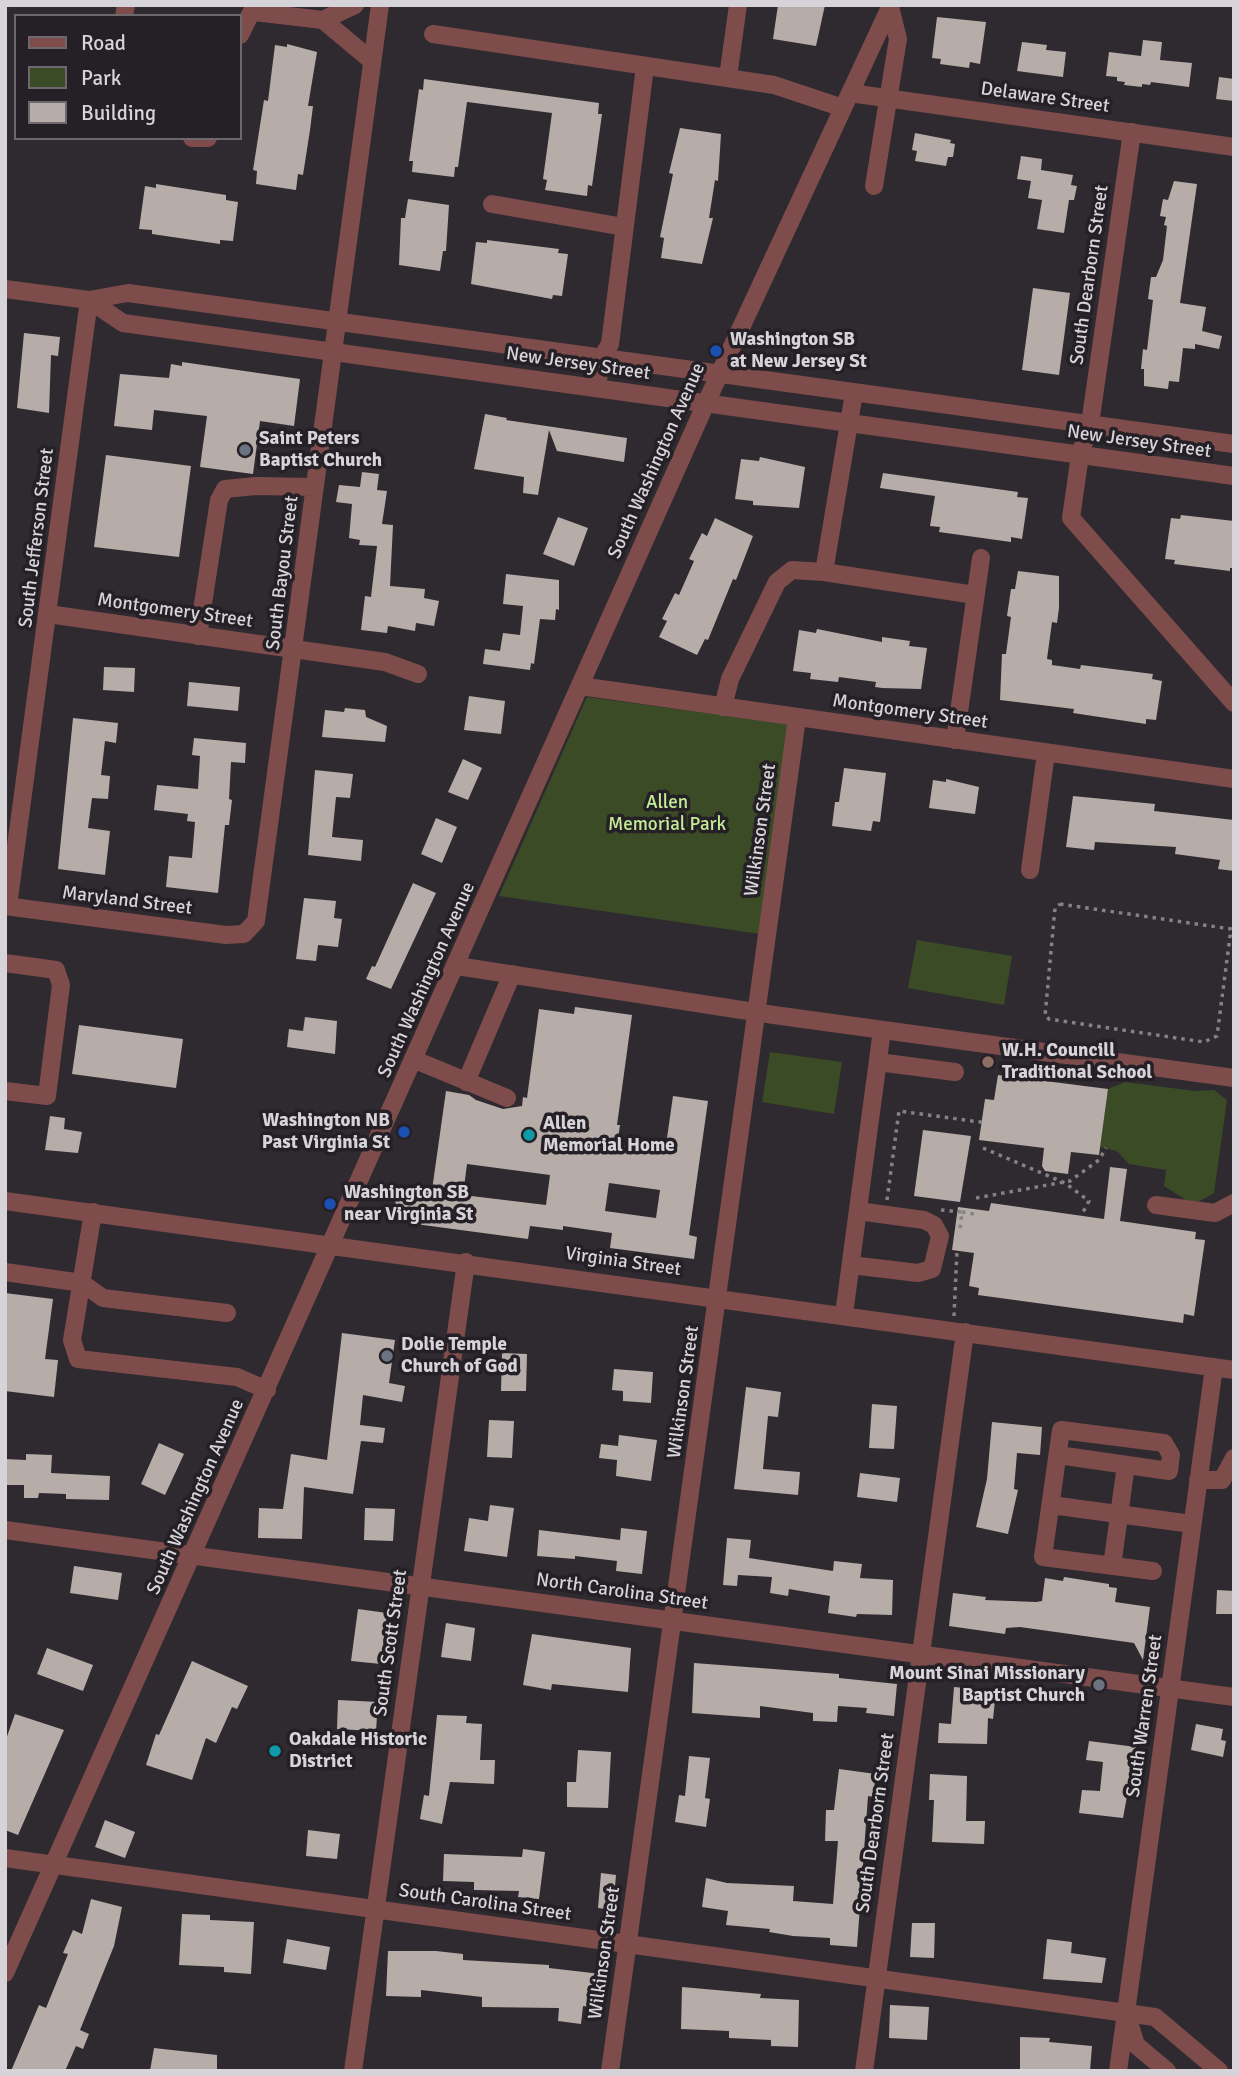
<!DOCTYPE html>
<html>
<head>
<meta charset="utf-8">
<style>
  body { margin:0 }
  #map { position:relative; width:1239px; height:2076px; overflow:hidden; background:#2e2a30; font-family:Signika,sans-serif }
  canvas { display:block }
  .frame { position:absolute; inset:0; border:7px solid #d7d4d9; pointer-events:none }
  .legend { position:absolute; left:14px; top:14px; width:228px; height:126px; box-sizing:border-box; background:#242026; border:2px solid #6c686e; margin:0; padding:9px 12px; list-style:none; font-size:21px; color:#d7d4d9 }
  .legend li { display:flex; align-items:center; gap:14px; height:35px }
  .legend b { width:35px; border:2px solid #6c686e }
</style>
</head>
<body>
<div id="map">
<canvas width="1239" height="2076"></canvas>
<div class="frame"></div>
<ul class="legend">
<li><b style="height:9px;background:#7e4d4b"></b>Road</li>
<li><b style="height:19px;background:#3b4b26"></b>Park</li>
<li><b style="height:19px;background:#b7ada8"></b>Building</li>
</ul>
</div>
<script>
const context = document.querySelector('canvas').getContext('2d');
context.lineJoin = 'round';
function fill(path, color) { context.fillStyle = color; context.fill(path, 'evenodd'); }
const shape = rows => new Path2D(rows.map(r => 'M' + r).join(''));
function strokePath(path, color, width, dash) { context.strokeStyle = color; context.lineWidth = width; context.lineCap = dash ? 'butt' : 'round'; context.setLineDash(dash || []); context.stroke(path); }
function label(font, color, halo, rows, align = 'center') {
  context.font = font + ' Signika,sans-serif'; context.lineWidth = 7; context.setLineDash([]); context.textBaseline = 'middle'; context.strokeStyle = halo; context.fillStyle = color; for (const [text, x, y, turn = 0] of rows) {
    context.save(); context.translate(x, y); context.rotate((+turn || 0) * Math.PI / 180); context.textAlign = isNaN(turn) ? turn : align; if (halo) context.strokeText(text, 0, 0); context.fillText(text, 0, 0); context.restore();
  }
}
fill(shape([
  [587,697,788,724,760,934,499,896],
  [917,940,1012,956,1004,1005,908,988],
  [770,1052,842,1062,834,1114,762,1102],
  [1125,1082,1195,1091,1214,1090,1227,1100,1214,1193,1196,1203,1186,1200,1164,1186,1166,1170,1129,1164,1117,1151,1100,1147,1108,1089]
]), '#3b4b26');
fill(shape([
  [778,5,825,5,816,46,773,39],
  [937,17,986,22,980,64,970,62,969,68,940,64,941,59,932,58],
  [1143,40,1162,42,1160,60,1192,63,1189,87,1151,82,1150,85,1142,84,1142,87,1124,85,1125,82,1117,81,1117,77,1106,76,1109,52,1141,56],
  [1022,42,1047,45,1046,50,1066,52,1063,77,1017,71],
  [287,44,317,52,308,106,313,106,310,130,303,175,298,174,296,190,256,184,257,171,253,170,264,100,268,101,275,45,287,47],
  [1219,77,1234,79,1234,101,1216,99],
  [424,79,599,103,598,114,602,114,592,186,588,185,587,196,545,190,547,180,543,179,552,113,467,102,458,167,455,167,454,177,412,172,413,161,409,161,419,89,423,90],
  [680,128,721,134,718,181,715,180,709,218,713,218,702,264,661,258,664,238,660,237,673,174,669,173],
  [915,133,951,140,950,143,955,144,953,157,948,157,946,166,915,161,917,151,912,150],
  [1021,156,1042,159,1041,170,1073,175,1071,185,1077,186,1074,200,1069,200,1064,233,1037,229,1042,200,1028,198,1031,181,1017,179],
  [1174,181,1197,184,1180,303,1206,307,1202,331,1222,336,1219,349,1195,344,1195,349,1183,348,1179,382,1169,381,1168,389,1144,386,1144,369,1141,369,1143,349,1147,350,1153,300,1148,299,1151,277,1156,277,1163,260,1167,226,1164,225,1166,217,1160,216,1163,199,1168,200],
  [156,184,226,195,226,200,238,202,233,241,220,240,220,244,152,234,152,230,139,229,145,186,156,188],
  [408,199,449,205,446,251,443,251,440,271,399,265,401,218,405,218],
  [487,240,559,249,558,253,568,254,562,296,553,295,552,299,471,284,476,242,487,243],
  [1033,288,1070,293,1059,375,1022,370],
  [24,333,60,337,58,356,51,355,49,413,17,408],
  [182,362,300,379,294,426,260,421,253,474,200,467,207,416,154,410,152,430,114,426,120,374,169,378,171,364,182,366],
  [485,414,507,418,506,420,627,438,624,462,557,451,549,430,538,495,523,493,524,477,474,469],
  [106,455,191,466,179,557,94,547],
  [760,457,805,467,799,508,753,505,753,501,735,499,741,459,759,461],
  [362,472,379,474,377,490,387,491,382,524,393,525,390,586,425,589,424,598,439,601,434,626,416,623,415,631,388,626,387,633,361,630,365,596,371,597,377,546,359,545,360,540,349,538,352,504,336,502,339,485,360,487],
  [883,473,1018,492,1017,497,1028,498,1022,539,1011,537,1011,542,939,532,940,527,930,526,935,496,880,488],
  [1181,515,1234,521,1234,568,1230,568,1230,571,1174,564,1175,560,1165,559,1171,518,1180,519],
  [558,517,588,528,574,566,543,554],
  [715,518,753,536,736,580,733,579,708,640,705,639,697,655,659,637,667,621,662,619,675,593,679,595,694,561,689,559,702,533,707,536],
  [1018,571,1059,576,1059,608,1057,623,1052,622,1047,659,1052,660,1052,665,1080,669,1081,665,1153,674,1152,679,1162,681,1156,720,1146,719,1146,724,1073,713,1074,709,1000,700,1002,654,1006,654,1011,617,1007,616,1011,589,1015,589],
  [506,574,559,580,559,610,556,609,555,620,540,619,534,664,531,663,530,670,483,664,485,649,500,651,503,633,520,635,523,606,503,604],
  [817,629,882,642,882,637,910,641,909,646,927,648,921,689,882,688,875,687,876,682,839,677,838,682,810,679,811,673,793,671,799,630,816,633],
  [104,667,135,668,134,692,103,690],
  [189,682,240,687,238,711,187,706],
  [469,696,505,701,501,734,464,730],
  [345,708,365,710,366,717,387,726,385,742,322,737,325,710,344,712],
  [73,718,118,723,116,743,105,741,101,775,110,776,108,799,92,798,88,828,110,831,105,875,58,869],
  [194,738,246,743,245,763,231,762,229,799,232,800,229,825,225,825,218,893,166,887,169,856,192,858,195,822,187,821,188,814,154,810,157,785,198,789,200,756,192,755],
  [463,759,482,768,468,800,448,792],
  [844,768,886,773,880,822,873,821,871,831,832,826,835,802,839,802],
  [315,770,353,774,350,798,336,797,332,837,363,840,361,861,308,855],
  [946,779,979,787,975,814,929,808,933,780,946,782],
  [1073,796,1155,804,1154,811,1234,820,1234,871,1218,869,1220,860,1175,854,1176,847,1095,842,1094,850,1066,847],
  [436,818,457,827,442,863,421,854],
  [413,883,436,893,391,989,366,979,372,966,375,967],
  [304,898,336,901,334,918,342,919,338,947,318,945,316,961,296,959],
  [575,1007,632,1015,617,1125,620,1125,617,1145,665,1152,673,1096,708,1101,689,1235,697,1237,694,1259,610,1248,612,1233,563,1226,563,1230,530,1226,528,1239,393,1221,396,1198,405,1200,407,1187,432,1190,446,1091,469,1095,476,1100,503,1109,522,1106,523,1097,527,1098,539,1009,574,1014],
  [467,1164,550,1175,546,1205,463,1195],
  [609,1183,660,1190,656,1218,605,1211],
  [305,1017,337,1021,335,1054,287,1047,289,1029,303,1031],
  [79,1025,183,1039,176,1088,72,1074],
  [998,1075,1108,1089,1099,1155,1071,1152,1068,1174,1045,1171,1042,1166,1044,1148,979,1140,985,1099,994,1100],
  [50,1116,65,1118,64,1129,82,1132,78,1153,45,1150],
  [923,1130,971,1136,960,1202,914,1196],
  [1110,1167,1127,1169,1120,1221,1196,1232,1195,1239,1205,1240,1194,1316,1184,1314,1183,1323,978,1295,979,1288,969,1286,974,1253,952,1250,958,1207,989,1211,991,1203,1104,1219],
  [5,1293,53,1299,45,1359,58,1360,54,1397,5,1391],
  [342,1333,395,1340,389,1383,405,1386,402,1402,363,1395,360,1425,385,1428,383,1443,361,1441,353,1494,304,1487,302,1539,258,1538,259,1508,283,1509,291,1454,327,1460],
  [502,1353,527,1354,526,1391,501,1391],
  [614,1369,653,1372,651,1403,623,1401,623,1391,612,1390],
  [746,1387,781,1392,778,1417,768,1416,763,1469,800,1472,798,1495,734,1489],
  [872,1404,897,1406,894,1449,869,1448],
  [489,1420,514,1421,512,1458,487,1457],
  [992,1422,1042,1427,1040,1455,1017,1453,1014,1489,1018,1490,1008,1534,976,1527,987,1479],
  [619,1435,657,1440,651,1481,616,1476,617,1460,599,1458,601,1444,618,1446],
  [159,1443,184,1454,165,1495,141,1484],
  [26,1454,52,1455,51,1473,110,1476,109,1500,66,1499,66,1494,39,1493,38,1498,24,1498,24,1485,5,1485,5,1459,26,1460],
  [860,1473,900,1478,897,1502,857,1497],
  [490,1505,514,1508,507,1557,464,1551,469,1518,488,1521],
  [365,1508,395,1509,393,1541,364,1540],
  [621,1528,647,1531,642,1574,616,1571,617,1561,575,1556,575,1559,537,1556,539,1530,620,1540],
  [727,1538,751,1540,749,1558,833,1571,834,1561,862,1564,860,1578,893,1580,892,1615,857,1614,856,1617,828,1613,830,1596,789,1589,788,1596,770,1593,772,1577,738,1575,737,1586,723,1585],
  [74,1566,122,1573,118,1600,70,1593],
  [1064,1577,1109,1584,1109,1587,1117,1588,1115,1602,1150,1607,1143,1660,1134,1643,1020,1627,1006,1628,1005,1634,949,1626,953,1593,986,1597,985,1600,1036,1602,1042,1601,1045,1578,1063,1581],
  [1217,1590,1234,1591,1234,1614,1216,1614],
  [358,1609,387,1613,381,1664,351,1661],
  [446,1623,475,1628,471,1661,441,1657],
  [532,1634,631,1648,628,1692,552,1684,551,1690,523,1685],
  [47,1648,93,1665,83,1691,37,1674],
  [192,1661,248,1686,237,1709,232,1707,216,1743,206,1738,192,1780,146,1765,156,1734,159,1735],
  [694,1663,839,1674,839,1678,897,1684,894,1716,866,1713,867,1708,838,1706,837,1722,813,1721,813,1713,760,1706,760,1718,692,1713],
  [954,1687,996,1691,993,1719,988,1718,987,1744,938,1743,939,1723,951,1724],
  [338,1700,378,1702,376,1731,337,1729],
  [15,1714,64,1730,18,1835,5,1830,5,1742],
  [437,1715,467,1716,466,1723,482,1724,480,1760,495,1760,494,1784,450,1782,442,1824,420,1819,424,1795,429,1796],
  [1196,1724,1223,1729,1221,1740,1226,1741,1223,1757,1191,1750],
  [1089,1741,1136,1747,1123,1818,1079,1813,1082,1790,1100,1791,1103,1762,1086,1760],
  [578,1750,611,1752,608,1808,567,1807,567,1782,576,1782],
  [689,1756,710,1758,705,1798,710,1799,706,1827,675,1822,679,1795,685,1796],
  [839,1769,876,1774,873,1797,868,1796,857,1947,830,1945,830,1938,793,1936,769,1932,770,1929,726,1925,728,1911,702,1907,706,1878,727,1883,794,1886,793,1901,833,1904,838,1841,825,1841,826,1810,834,1810],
  [930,1774,967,1776,966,1821,985,1821,984,1844,932,1842,934,1800,929,1800],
  [105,1820,135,1832,125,1858,95,1847],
  [308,1830,340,1834,337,1859,306,1856],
  [523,1849,545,1852,539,1899,518,1897,519,1891,474,1890,474,1882,443,1881,444,1854,522,1857],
  [601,1873,616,1875,613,1910,598,1908],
  [91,1899,122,1907,114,1946,80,2030,89,2034,83,2049,76,2046,65,2071,11,2071,39,2005,46,2008,68,1954,63,1953,73,1930,82,1934],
  [182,1914,210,1915,210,1920,254,1922,251,1974,224,1972,224,1967,179,1965],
  [912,1923,935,1923,934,1958,910,1957],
  [287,1939,330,1947,326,1970,283,1963],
  [1047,1939,1072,1942,1071,1953,1106,1958,1102,1983,1043,1979],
  [388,1951,436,1951,463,1954,463,1960,549,1965,549,1968,601,1974,599,1992,593,1991,591,2007,583,2006,581,2024,558,2021,559,2008,482,2007,482,1997,421,1990,421,1997,386,1996],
  [682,1987,761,1994,760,1998,799,2000,798,2047,771,2046,771,2040,729,2038,729,2031,681,2029],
  [890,2005,929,2007,927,2040,889,2038],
  [1020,2037,1050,2038,1049,2042,1092,2046,1090,2071,1020,2071],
  [154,2048,217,2055,217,2071,150,2071]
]), '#b7ada8');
strokePath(shape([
  [1060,904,1231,929,1217,1036,1204,1042,1049,1019,1045,1016,1055,908,1060,904],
  [983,1148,1065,1183,1089,1201,1081,1216],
  [976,1198,1070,1181,1099,1160,1106,1148],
  [887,1200,899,1111,987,1123],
  [941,1210,962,1212,960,1228],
  [962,1212,974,1214],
  [954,1316,957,1251]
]), '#858287', 3.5, [3.5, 5]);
strokePath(shape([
  [254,12,323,20,372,61],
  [124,16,126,5],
  [323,20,355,5],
  [433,34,774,85,843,108],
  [240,35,255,5],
  [728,77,738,5],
  [850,93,1234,147],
  [1132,132,1090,424,1080,455,1071,518,1234,703],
  [192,138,208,138],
  [874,186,898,39,890,7],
  [492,204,624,227],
  [5,289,89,300,128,293,1234,444],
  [89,300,123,323,1234,476],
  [597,387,601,359,610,344,645,67],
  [824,572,854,393],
  [48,614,385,662,418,674],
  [198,636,219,500,225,489,256,486,315,487],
  [580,686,1234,779],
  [723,707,730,679,777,582,792,570,824,572,975,595],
  [955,740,981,558],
  [1030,870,1046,753],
  [5,906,226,935,244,934,256,921,380,5],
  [8,906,89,300],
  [5,963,56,970,61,985,47,1096,5,1091],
  [457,966,774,1015,1234,1078],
  [415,1060,507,1098],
  [878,1062,955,1072],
  [466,1082,512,974],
  [5,1201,1234,1370],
  [1156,1205,1215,1213,1234,1203],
  [93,1212,72,1340,78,1359,237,1377,267,1390],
  [851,1265,918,1273,932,1269,940,1236,934,1225,924,1220,858,1211],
  [5,1272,82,1283,103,1298,227,1313],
  [844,1314,882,1030],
  [1058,1455,1169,1471,1171,1455,1164,1443,1061,1430,1043,1557,1153,1571],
  [1198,1480,1222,1480,1234,1458],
  [1051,1505,1192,1524],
  [5,1530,1234,1697],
  [1112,1566,1126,1465],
  [5,1858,1155,2017,1219,2071],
  [5,1973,706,403,891,5],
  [1127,2016,1136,2045,1167,2071],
  [353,2071,466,1262],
  [610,2071,797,718],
  [864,2071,965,1332],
  [1118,2071,1214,1367]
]), '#7e4d4b', 18);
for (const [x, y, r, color] of [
  [716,351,7,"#1a4fb4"],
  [245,450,7,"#6b7280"],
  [988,1062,7,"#8d6e63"],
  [404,1132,7,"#1a4fb4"],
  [529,1135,7,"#0f9aa8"],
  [330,1204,7,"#1a4fb4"],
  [387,1356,7,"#6b7280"],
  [1099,1685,7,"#6b7280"],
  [275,1751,7,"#0f9aa8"]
]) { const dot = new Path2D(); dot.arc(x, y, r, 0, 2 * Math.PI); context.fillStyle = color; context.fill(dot); strokePath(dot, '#242026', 2.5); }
label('19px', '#d7d4d9', '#242026', [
  ["Delaware Street",1045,98,8],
  ["South Dearborn Street",1090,275,-82],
  ["New Jersey Street",578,364,8],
  ["New Jersey Street",1139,442,8],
  ["South Washington Avenue",657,461,-66],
  ["South Jefferson Street",37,538,-83],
  ["South Bayou Street",283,573,-83],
  ["Montgomery Street",175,611,8],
  ["Montgomery Street",910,712,8],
  ["Wilkinson Street",761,830,-82],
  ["Maryland Street",127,901,7],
  ["South Washington Avenue",427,980,-66],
  ["Virginia Street",623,1262,8],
  ["Wilkinson Street",684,1392,-82],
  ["South Washington Avenue",196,1497,-66],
  ["North Carolina Street",622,1592,8],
  ["South Scott Street",391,1643,-82],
  ["South Warren Street",1145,1716,-82],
  ["South Dearborn Street",876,1823,-82],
  ["South Carolina Street",485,1903,8],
  ["Wilkinson Street",605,1953,-82]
]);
label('bold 19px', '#d7d4d9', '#242026', [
  ["Washington SB",730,340],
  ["at New Jersey St",730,362],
  ["Saint Peters",259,439],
  ["Baptist Church",259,461],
  ["W.H. Councill",1002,1051],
  ["Traditional School",1002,1073],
  ["Washington NB",390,1121,"right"],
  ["Past Virginia St",390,1143,"right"],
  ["Allen",543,1124],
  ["Memorial Home",543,1146],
  ["Washington SB",344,1193],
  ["near Virginia St",344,1215],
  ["Dolie Temple",401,1345],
  ["Church of God",401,1367],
  ["Mount Sinai Missionary",1085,1674,"right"],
  ["Baptist Church",1085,1696,"right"],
  ["Oakdale Historic",289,1740],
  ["District",289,1762]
], 'left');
label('19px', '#c4eb96', '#242026', [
  ["Allen",667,803],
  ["Memorial Park",667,825]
]);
</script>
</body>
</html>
